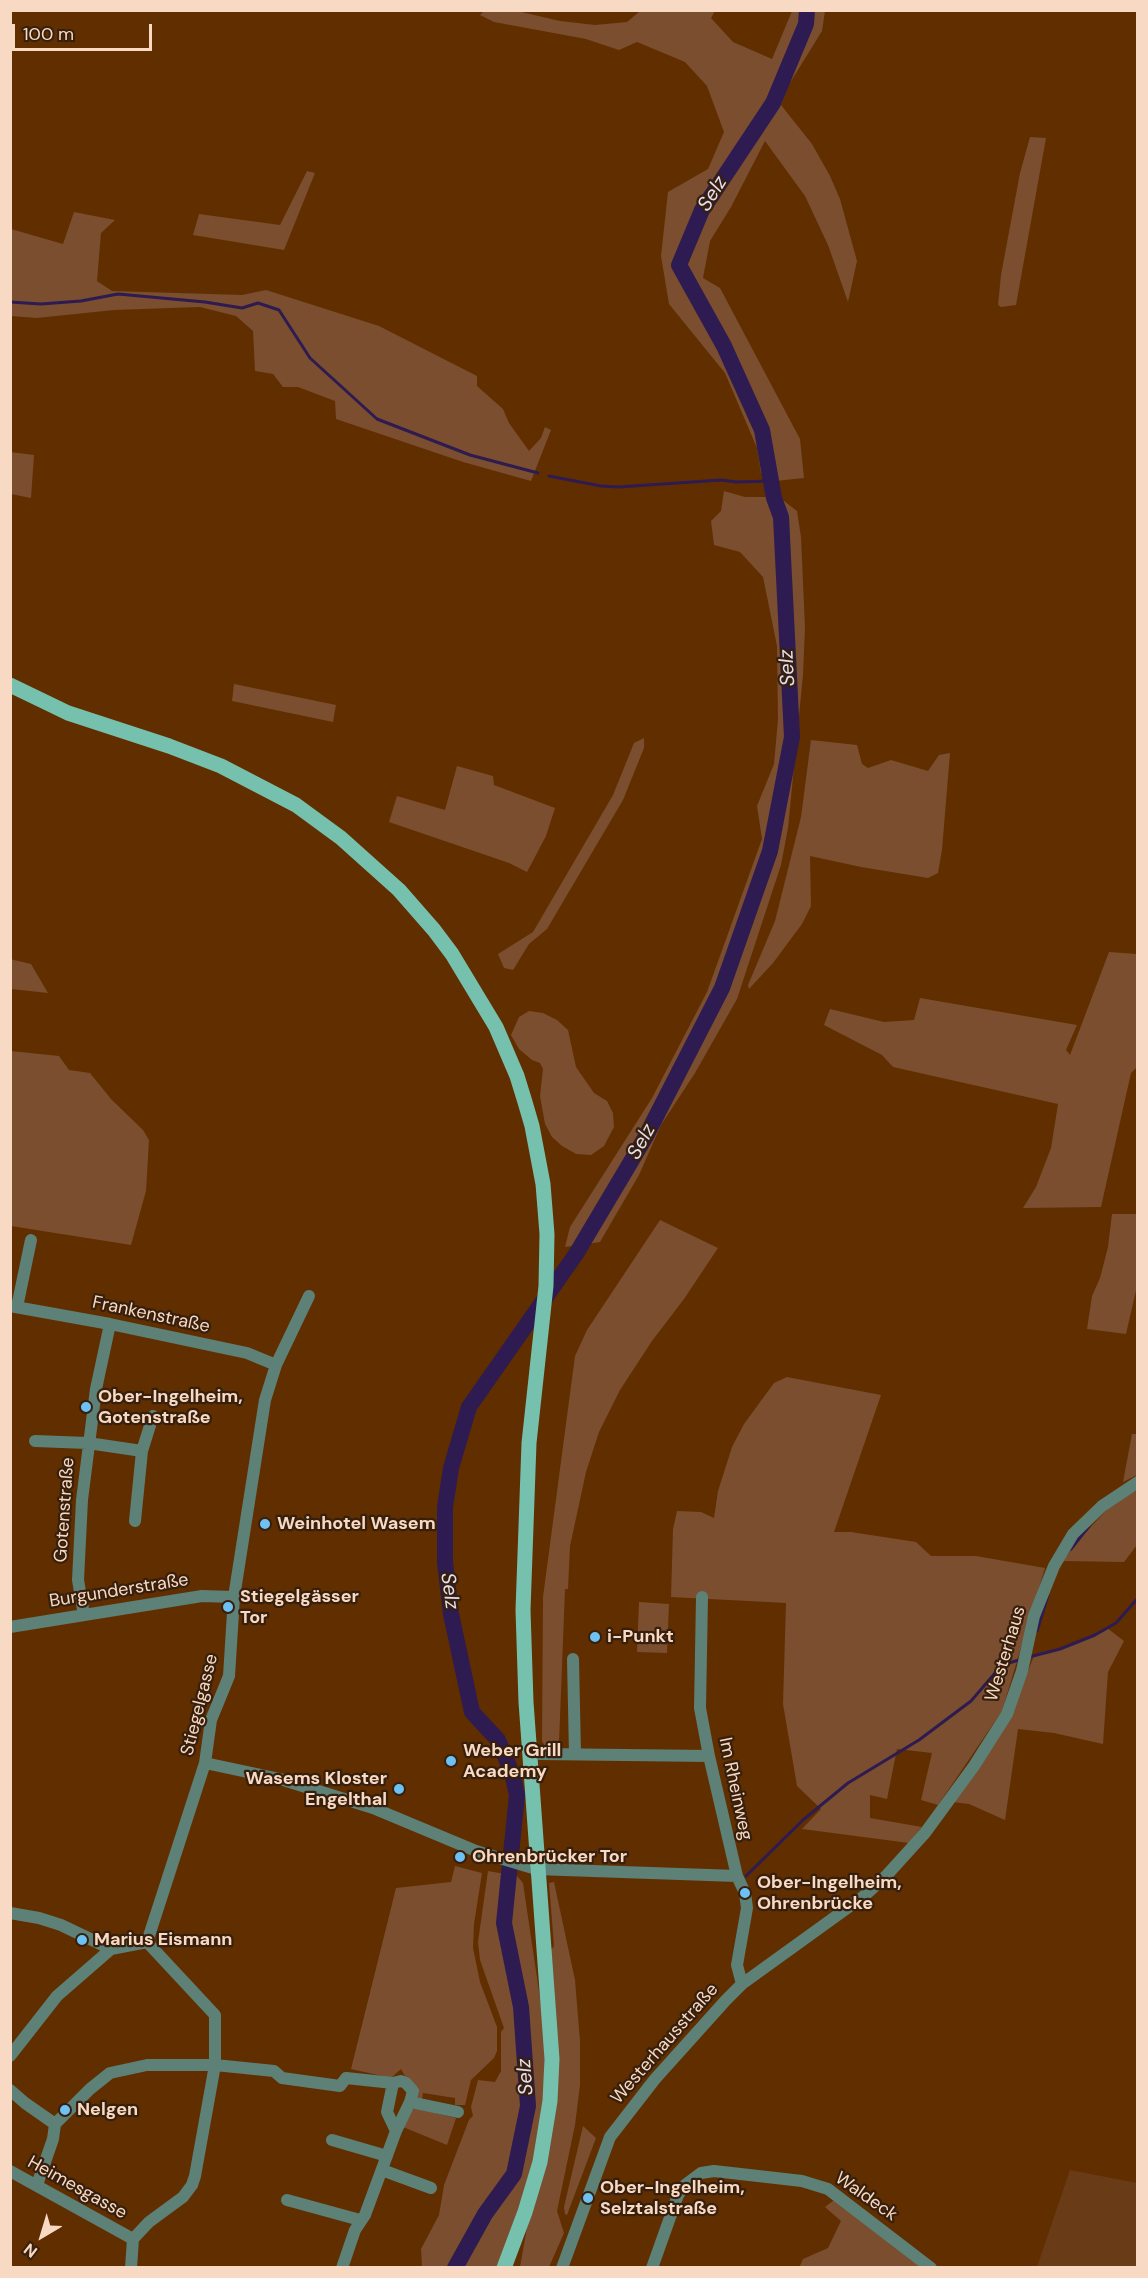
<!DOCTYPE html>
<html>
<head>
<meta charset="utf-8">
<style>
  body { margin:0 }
  #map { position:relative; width:1148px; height:2278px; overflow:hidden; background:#612e00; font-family:"DM Sans",sans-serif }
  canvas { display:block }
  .frame { position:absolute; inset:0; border:12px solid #f8d9c3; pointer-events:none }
  .north { position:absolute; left:12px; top:2206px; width:60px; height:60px; -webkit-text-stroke:4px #361f0d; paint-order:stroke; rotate:218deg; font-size:16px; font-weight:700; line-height:24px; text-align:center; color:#f8d9c3 }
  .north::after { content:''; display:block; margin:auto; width:21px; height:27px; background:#f8d9c3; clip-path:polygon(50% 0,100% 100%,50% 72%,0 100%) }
  .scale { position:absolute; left:12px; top:24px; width:140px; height:27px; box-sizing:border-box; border:3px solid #f8d9c3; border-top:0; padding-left:8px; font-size:18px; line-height:21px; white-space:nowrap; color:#f8d9c3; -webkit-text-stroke:4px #361f0d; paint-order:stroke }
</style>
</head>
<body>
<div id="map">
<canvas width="1148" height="2278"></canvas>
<div class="frame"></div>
<div class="north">N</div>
<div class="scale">100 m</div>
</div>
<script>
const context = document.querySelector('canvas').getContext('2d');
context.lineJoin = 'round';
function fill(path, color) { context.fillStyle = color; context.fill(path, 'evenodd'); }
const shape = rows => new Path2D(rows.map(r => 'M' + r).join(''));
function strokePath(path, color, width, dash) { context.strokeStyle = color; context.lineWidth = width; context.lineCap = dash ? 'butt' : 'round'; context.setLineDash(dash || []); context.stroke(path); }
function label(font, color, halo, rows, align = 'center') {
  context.font = font + ' "DM Sans",sans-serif'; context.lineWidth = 4.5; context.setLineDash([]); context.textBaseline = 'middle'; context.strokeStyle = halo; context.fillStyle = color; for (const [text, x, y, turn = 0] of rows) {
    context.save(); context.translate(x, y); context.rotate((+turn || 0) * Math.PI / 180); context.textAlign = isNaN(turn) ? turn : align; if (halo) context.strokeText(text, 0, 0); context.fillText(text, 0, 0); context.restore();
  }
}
fill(shape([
  [1070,2170,1137,2183,1137,2267,1037,2267]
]), '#693b17');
fill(shape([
  [485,10,517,11,560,21,595,25,627,22,640,11,715,11,711,18,733,42,772,59,792,11,825,11,822,31,788,86,781,105,812,144,830,176,840,199,857,261,848,302,828,245,805,196,765,141,731,207,710,241,703,278,720,288,800,439,804,478,775,481,761,473,757,448,725,373,669,304,661,256,668,192,708,169,724,132,707,86,685,62,637,42,619,50,586,39,494,22,480,15],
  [1030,137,1046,138,1016,305,1001,307,998,305,1001,275,1020,173],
  [307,171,315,173,284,250,193,235,199,214,280,225],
  [74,212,115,220,101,233,97,281,112,291,242,295,266,290,379,326,477,376,477,386,503,409,509,423,529,451,541,438,545,427,551,430,531,481,463,462,336,419,335,401,298,387,283,387,273,374,255,371,253,331,236,316,200,307,114,310,37,318,11,316,11,229,63,244],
  [10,452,34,455,31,498,11,494],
  [724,491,745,497,779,497,797,511,801,537,805,628,803,675,788,828,781,865,737,999,695,1073,661,1125,639,1175,600,1242,565,1247,570,1227,652,1098,707,992,762,839,757,806,774,764,778,719,777,646,763,577,740,552,714,545,711,521,721,511],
  [234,684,336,705,333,722,232,701],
  [644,738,644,748,623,800,547,929,529,944,513,970,504,968,498,954,533,932,613,795,634,743],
  [811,740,857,745,862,764,868,768,891,760,928,771,939,755,950,753,942,850,938,873,928,878,861,867,810,856,811,906,802,924,773,963,749,989,748,985,775,921,801,817],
  [457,766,493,776,494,785,555,808,546,836,527,872,509,863,389,822,397,796,445,810],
  [1109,952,1137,954,1138,1066,1131,1073,1101,1207,1023,1208,1036,1187,1051,1148,1058,1104,893,1067,882,1055,824,1025,830,1009,884,1022,914,1020,920,998,1077,1025,1066,1050,1070,1055],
  [10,959,31,964,48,993,11,989],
  [529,1011,543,1013,557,1020,568,1030,576,1067,594,1093,607,1101,613,1113,614,1127,604,1146,591,1155,576,1154,562,1146,552,1137,545,1124,540,1096,543,1069,540,1063,532,1060,519,1049,511,1035,519,1017],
  [11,1051,59,1056,69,1070,90,1073,111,1099,143,1130,149,1140,146,1191,131,1245,11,1226],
  [1112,1214,1137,1214,1137,1286,1126,1334,1087,1329,1092,1296,1100,1278,1108,1247],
  [660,1220,718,1248,684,1299,652,1341,620,1390,599,1432,586,1472,570,1546,568,1589,565,1589,559,1743,550,1742,549,1746,545,1746,542,1741,543,1597,575,1356,587,1330],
  [787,1377,881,1395,834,1532,851,1532,916,1542,931,1556,976,1556,1045,1568,1002,1711,938,1805,921,1800,932,1753,897,1749,887,1799,870,1795,870,1818,922,1827,909,1843,802,1829,821,1809,797,1786,783,1704,786,1603,671,1597,673,1529,677,1511,701,1512,714,1518,718,1491,732,1447,744,1424,774,1383],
  [1132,1434,1137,1434,1137,1475,1123,1482],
  [1133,1489,1137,1493,1137,1545,1124,1562,1063,1561,1078,1541,1112,1504],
  [639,1602,669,1604,667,1653,637,1652],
  [1107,1628,1124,1641,1108,1672,1103,1744,1054,1733,1018,1729,1005,1820,969,1804,952,1802,1008,1721,1034,1656,1082,1641],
  [455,1866,482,1873,474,1924,473,1948,480,1982,497,2027,497,2051,494,2058,471,2080,465,2105,455,2105,455,2098,423,2093,422,2100,417,2098,401,2069,391,2078,351,2069,396,1888,451,1882],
  [488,1871,517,1876,523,1883,545,2032,544,2103,530,2179,502,2267,422,2267,421,2249,439,2215,444,2185,469,2120,473,2116,471,2107,478,2080,495,2082,501,2071,501,2032,504,2028,480,1960,478,1942],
  [554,1882,575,1980,580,2041,580,2085,575,2125,557,2211,564,2233,549,2267,520,2267,528,2222,544,2163,551,1950,554,1946,549,1883],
  [415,2108,456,2118,447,2145,403,2127,410,2112],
  [583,2126,596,2138,567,2215,565,2214,564,2207],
  [834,2200,926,2268,799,2268,803,2259,828,2248,841,2221,825,2207]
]), '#7a4e2e');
strokePath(shape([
  [10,302,41,304,81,301,118,294,205,302,242,308,258,303,279,310,310,358,377,419,470,455,538,473],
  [549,476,601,486,619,487,721,480,736,482,772,481],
  [1071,1549,1089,1526],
  [1037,1631,1048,1595],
  [1029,1657,1060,1649,1095,1635,1116,1623,1138,1598],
  [746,1876,803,1820,848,1783,919,1740,971,1701,1002,1665,1019,1660],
  [864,1907,869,1901]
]), '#2e1b51', 3);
strokePath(shape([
  [455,2268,485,2214,514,2174,528,2106,521,2007,504,1923,517,1795,512,1773,498,1740,472,1712,451,1614,445,1562,445,1507,451,1468,469,1407,576,1254,645,1138,722,988,770,851,792,737,781,517,774,498,762,430,724,346,679,265,702,210,773,103,806,24,807,10]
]), '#2e1b51', 16);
strokePath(shape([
  [10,1306,110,1324,247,1353,276,1365],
  [17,1307,31,1240],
  [35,1441,88,1443,142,1451],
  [135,1521,142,1451,153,1416],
  [702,1597,700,1708,709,1756,737,1876,745,1893,747,1908,737,1965,742,1984],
  [84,1615,78,1580,82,1500,96,1389,110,1324],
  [10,1627,202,1596,234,1597],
  [573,1659,575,1754],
  [540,1754,709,1756],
  [205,1763,280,1779,373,1808,476,1851,536,1869,737,1876],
  [10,1913,39,1918,61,1925,111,1949],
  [147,1942,205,1763,211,1720,229,1676,234,1597,265,1400,276,1365,309,1296],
  [10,2056,57,1996,111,1949,147,1942],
  [393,2083,387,2112,396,2131],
  [10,2090,25,2103,55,2124],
  [410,2102,458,2112],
  [332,2140,387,2156],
  [382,2170,431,2188],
  [10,2171,133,2239],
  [37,2185,53,2139,55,2124,90,2089,110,2073,147,2065,215,2065,274,2071,282,2078,340,2086,346,2078,393,2083,401,2081,406,2083,413,2091,410,2102,396,2131,365,2215,355,2230,342,2268],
  [287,2200,360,2220],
  [133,2239,149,2222,183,2197,192,2185,195,2176,215,2065,215,2015,147,1942],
  [131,2268,133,2239],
  [562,2268,610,2137,655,2079,726,2000,742,1984,864,1896,886,1876,925,1833,974,1766,1007,1714,1022,1671,1034,1616,1054,1566,1073,1534,1102,1506,1138,1482],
  [652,2268,678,2195,685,2185,701,2173,714,2171,802,2181,828,2189,931,2268]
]), '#5d8077', 12);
strokePath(shape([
  [10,685,68,713,169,746,221,766,296,805,341,838,399,890,434,930,452,954,496,1027,517,1076,525,1102,532,1126,543,1184,547,1234,546,1286,529,1443,523,1610,526,1702,552,2059,550,2101,540,2162,525,2212,504,2268]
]), '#76c1ae', 15);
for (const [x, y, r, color] of [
  [86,1407,6,"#6ec2f3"],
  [265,1524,6,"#6ec2f3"],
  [228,1607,6,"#6ec2f3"],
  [595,1637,6,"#6ec2f3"],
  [451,1761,6,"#6ec2f3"],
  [399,1789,6,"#6ec2f3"],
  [460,1857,6,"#6ec2f3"],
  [745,1893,6,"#6ec2f3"],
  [82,1940,6,"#6ec2f3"],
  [65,2110,6,"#6ec2f3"],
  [588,2198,6,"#6ec2f3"]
]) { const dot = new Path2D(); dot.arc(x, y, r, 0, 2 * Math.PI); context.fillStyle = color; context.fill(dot); strokePath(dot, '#361f0d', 2); }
label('18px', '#f8d9c3', '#361f0d', [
  ["Frankenstraße",151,1315,12],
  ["Gotenstraße",65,1510,-86],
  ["Burgunderstraße",119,1591,-9],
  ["Westerhaus",1006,1654,-73],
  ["Stiegelgasse",200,1705,-76],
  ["Im Rheinweg",735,1789,78],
  ["Westerhausstraße",665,2044,-49],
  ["Heimesgasse",77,2188,29],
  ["Waldeck",866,2197,35]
]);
label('bold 18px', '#f8d9c3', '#361f0d', [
  ["Ober-Ingelheim,",98,1397],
  ["Gotenstraße",98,1418],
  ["Weinhotel Wasem",277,1524],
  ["Stiegelgässer",240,1597],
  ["Tor",240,1618],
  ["i-Punkt",607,1637],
  ["Weber Grill",463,1751],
  ["Academy",463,1772],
  ["Wasems Kloster",387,1779,"right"],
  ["Engelthal",387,1800,"right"],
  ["Ohrenbrücker Tor",472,1857],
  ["Ober-Ingelheim,",757,1883],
  ["Ohrenbrücke",757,1904],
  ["Marius Eismann",94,1940],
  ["Nelgen",77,2110],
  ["Ober-Ingelheim,",600,2188],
  ["Selztalstraße",600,2209]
], 'left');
label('italic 20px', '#e3dff1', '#361f0d', [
  ["Selz",713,194,-58],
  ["Selz",788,668,-93],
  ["Selz",642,1142,-61],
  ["Selz",449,1591,82],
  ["Selz",526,2077,-94]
]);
</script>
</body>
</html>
